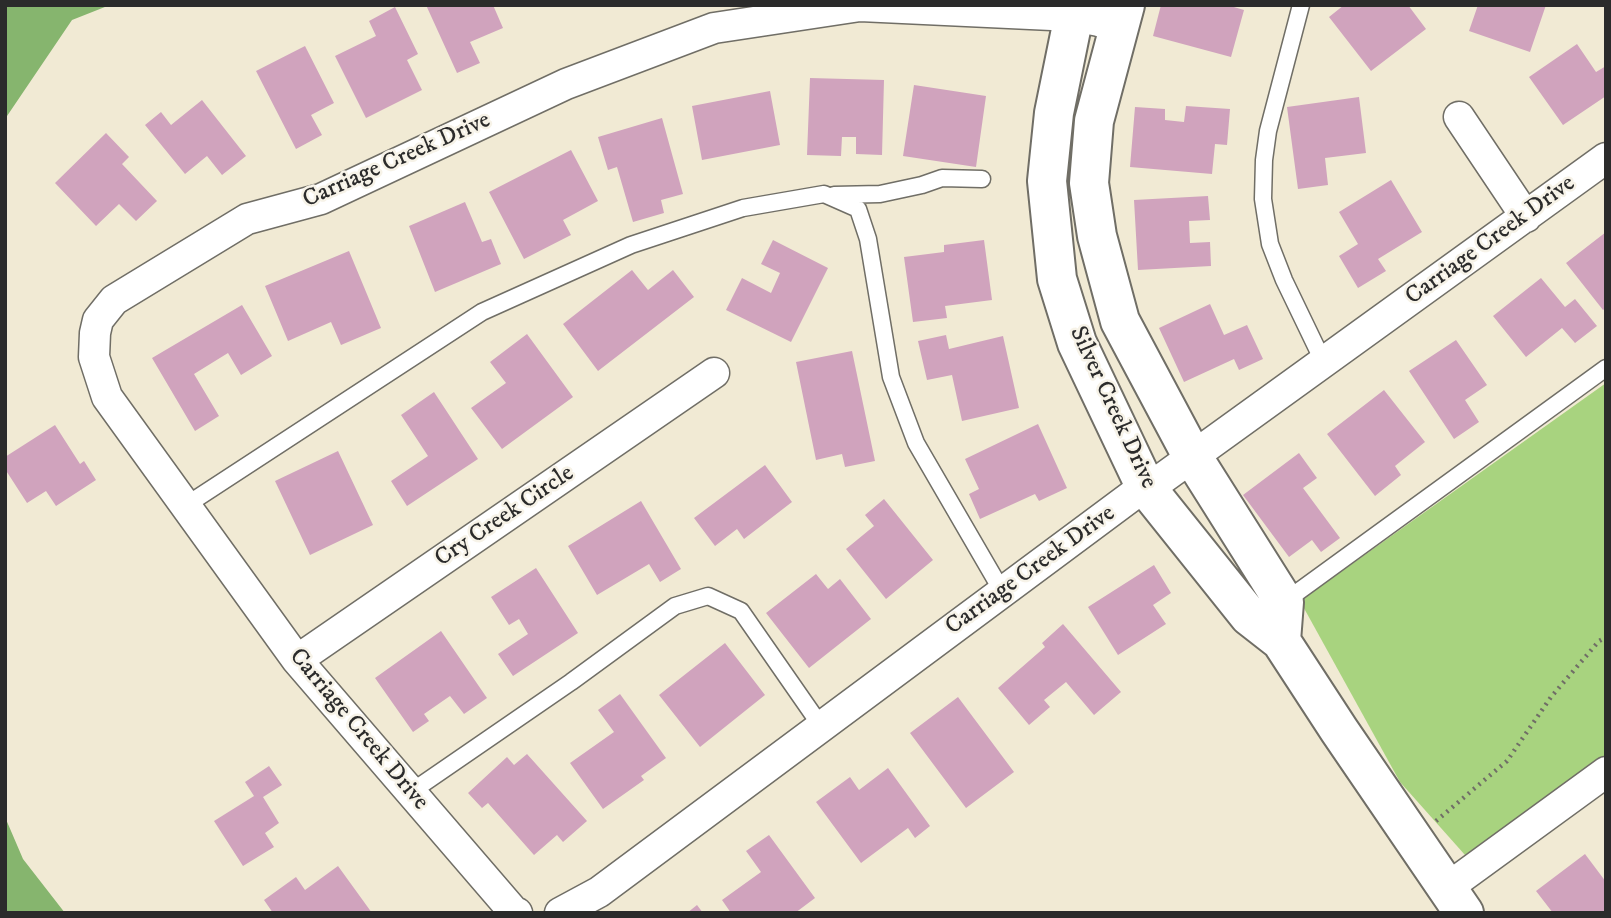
<!DOCTYPE html>
<html>
<head>
<meta charset="utf-8">
<style>
  body { margin:0 }
  #map { position:relative; width:1611px; height:918px; overflow:hidden; background:#f1ead4; font-family:"IM FELL DW Pica",serif }
  canvas { display:block }
  .frame { position:absolute; inset:0; border:7px solid #2b2b2b; pointer-events:none }
</style>
</head>
<body>
<div id="map">
<canvas width="1611" height="918"></canvas>
<div class="frame"></div>
</div>
<script>
const context = document.querySelector('canvas').getContext('2d');
context.lineJoin = 'round';
function fill(path, color) { context.fillStyle = color; context.fill(path, 'evenodd'); }
const shape = rows => new Path2D(rows.map(r => 'M' + r).join(''));
function strokePath(path, color, width, dash) { context.strokeStyle = color; context.lineWidth = width; context.lineCap = dash ? 'butt' : 'round'; context.setLineDash(dash || []); context.stroke(path); }
function label(font, color, halo, rows, align = 'center') {
  context.font = font + ' "IM FELL DW Pica",serif'; context.lineWidth = 5; context.setLineDash([]); context.textBaseline = 'middle'; context.strokeStyle = halo; context.fillStyle = color; for (const [text, x, y, turn = 0] of rows) {
    context.save(); context.translate(x, y); context.rotate((+turn || 0) * Math.PI / 180); context.textAlign = isNaN(turn) ? turn : align; if (halo) context.strokeText(text, 0, 0); context.fillText(text, 0, 0); context.restore();
  }
}
fill(shape([
  [1606,383,1606,756,1465,855,1400,782,1300,601]
]), '#a8d37f');
fill(shape([
  [5,5,110,5,72,20,5,119],
  [5,817,23,859,65,913,5,913]
]), '#86b56e');
fill(shape([
  [426,5,493,5,503,28,470,42,480,63,457,73],
  [1161,5,1227,5,1244,10,1231,57,1153,36],
  [1344,5,1408,5,1426,29,1371,71,1329,17],
  [1478,5,1546,5,1530,52,1469,31],
  [395,7,418,54,407,60,422,90,366,118,335,56,376,36,369,21],
  [1577,44,1596,72,1606,66,1606,96,1563,125,1529,77],
  [305,46,334,103,311,115,322,135,296,149,256,71],
  [810,78,884,80,882,155,856,154,856,137,842,137,841,156,807,155],
  [914,85,986,96,976,167,903,156],
  [770,91,780,145,702,160,692,106],
  [1359,97,1366,153,1325,158,1328,185,1298,189,1287,107],
  [202,100,246,156,222,175,207,156,185,174,145,125,161,112,171,125],
  [1186,106,1230,109,1227,145,1215,144,1212,174,1130,167,1135,107,1165,109,1165,120,1184,122],
  [662,118,683,194,661,200,664,213,633,222,617,167,608,170,598,137],
  [106,133,129,157,122,164,157,201,136,221,119,204,96,226,55,183],
  [571,150,598,201,563,220,571,235,524,259,489,192],
  [1391,180,1422,232,1378,259,1386,271,1358,288,1339,256,1358,244,1339,212],
  [1208,196,1210,220,1189,221,1190,243,1210,242,1211,266,1138,270,1134,200],
  [465,202,482,242,491,239,501,264,435,292,409,226],
  [1606,232,1606,308,1603,310,1566,263],
  [773,240,828,268,791,342,726,310,742,278,771,293,780,273,761,264],
  [984,240,992,300,945,306,947,318,913,322,904,257,944,252,944,245],
  [349,251,381,328,341,345,331,322,288,341,265,286],
  [632,270,648,290,673,270,694,297,598,371,563,324],
  [1541,278,1565,307,1575,299,1597,326,1575,343,1562,328,1526,357,1493,316],
  [1210,304,1224,335,1247,325,1263,359,1239,370,1234,359,1184,382,1159,328],
  [242,305,272,356,241,375,228,353,194,374,219,416,195,431,152,358],
  [527,334,573,397,502,449,471,408,506,383,490,362],
  [946,335,949,349,1003,336,1019,408,962,421,952,375,927,380,918,341],
  [1456,340,1487,385,1465,400,1479,422,1454,439,1409,371],
  [852,351,875,461,845,467,842,454,816,460,796,362],
  [1384,390,1425,442,1395,466,1401,475,1375,496,1327,434],
  [434,392,478,459,407,506,391,481,428,456,401,415],
  [1038,424,1067,488,1039,501,1035,494,980,519,969,494,979,489,965,459],
  [55,425,80,464,84,461,96,480,56,506,46,491,27,503,5,469,5,457],
  [338,451,373,525,310,555,275,481],
  [1299,453,1317,478,1303,488,1340,538,1321,552,1312,540,1289,557,1243,495],
  [765,465,792,502,744,539,737,529,715,546,694,518],
  [884,499,933,560,886,599,846,549,874,526,865,515],
  [641,501,681,569,660,582,649,564,597,595,568,546],
  [1154,565,1171,593,1153,605,1166,624,1118,655,1088,607],
  [536,568,578,633,513,676,498,654,528,634,519,619,509,625,491,597],
  [816,574,828,589,840,579,871,619,809,668,766,613],
  [1063,624,1121,692,1094,715,1066,682,1044,700,1050,707,1029,725,998,688,1045,647,1042,643],
  [441,631,487,698,464,714,450,696,424,714,429,721,413,732,375,678],
  [725,643,765,695,700,747,659,695],
  [620,694,666,758,641,776,644,780,603,809,570,763,614,732,598,710],
  [958,697,1014,772,966,808,910,733],
  [527,754,587,821,563,842,557,835,534,855,488,803,482,808,468,793,507,757,514,765],
  [269,766,282,785,263,797,279,823,265,833,274,847,243,866,214,821,254,796,245,782],
  [888,768,930,826,915,838,908,828,861,863,816,802,850,777,859,790],
  [769,835,815,898,795,913,731,913,722,900,761,872,746,851],
  [1585,854,1606,882,1606,913,1553,913,1536,891],
  [338,866,372,913,273,913,264,900,296,877,305,890],
  [697,905,703,913,687,913]
]), '#d0a3bd');
const service = shape([
  [1301,5,1268,131,1264,160,1263,199,1270,244,1284,280,1323,361],
  [834,195,880,194,922,185,942,178,982,179],
  [185,506,482,312,631,245,743,208,824,194,858,209,868,239,891,377,916,443,1002,591],
  [1284,602,1606,368],
  [411,792,571,682,675,606,708,596,741,611,821,726]
]);
const minor = shape([
  [1459,117,1526,217],
  [297,660,714,373],
  [1447,888,1606,772],
  [517,913,514,912,297,660,107,397,94,357,95,333,98,320,114,300,247,219,321,199,566,84,714,28,860,6,1073,16,1099,21,1119,28],
  [560,913,599,892,1145,486,1163,478,1606,158]
]);
const tertiary = shape([
  [1076,5,1054,113,1047,181,1057,279,1077,343,1145,486,1249,616,1281,641,1339,730,1464,913],
  [1125,5,1094,121,1089,183,1097,236,1120,321,1192,456,1284,602,1281,641]
]);
strokePath(service, '#706e66', 19);
strokePath(minor, '#706e66', 33);
strokePath(tertiary, '#706e66', 42);
strokePath(shape([
  [1436,821,1507,761,1551,697,1599,641,1606,637]
]), '#706e66', 4.5, [2, 5]);
strokePath(service, '#fff', 16);
strokePath(minor, '#fff', 30);
strokePath(tertiary, '#fff', 38);
label('24px', '#2b2b2b', '#f7f3e8', [
  ["Carriage Creek Drive",397,161,-24],
  ["Carriage Creek Drive",1491,241,-36],
  ["Silver Creek Drive",1112,408,65],
  ["Cry Creek Circle",505,517,-34],
  ["Carriage Creek Drive",1031,571,-36],
  ["Carriage Creek Drive",358,730,50]
]);
</script>
</body>
</html>
